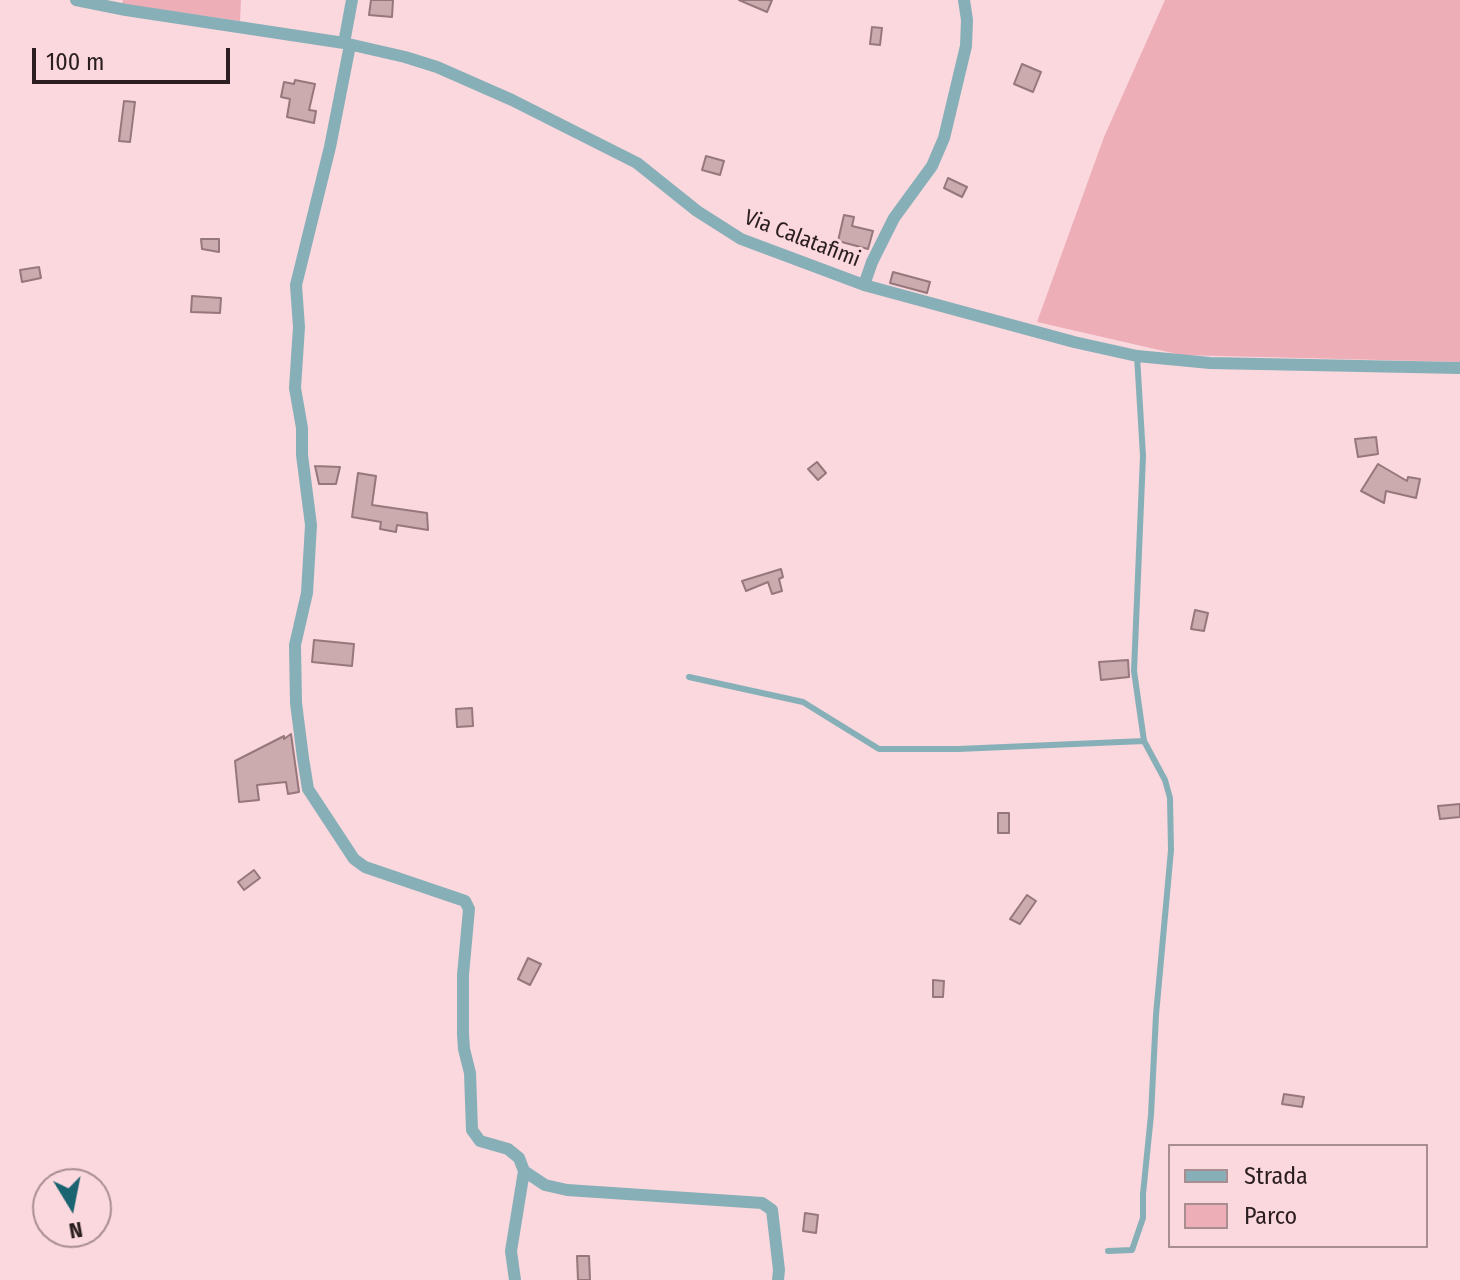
<!DOCTYPE html>
<html>
<head>
<meta charset="utf-8">
<style>
  body { margin:0 }
  #map { position:relative; width:1460px; height:1280px; overflow:hidden; background:#fbd8dd; font-family:"Fira Sans Condensed",sans-serif }
  canvas { display:block }
  .legend { position:absolute; left:1168px; top:1144px; width:260px; height:104px; box-sizing:border-box; background:#fbd8dd; border:2px solid #a88e91; margin:0; padding:10px 14px; list-style:none; font-size:24px; color:#2b1e20 }
  .legend li { display:flex; align-items:center; gap:16px; height:40px }
  .legend b { width:40px; border:2px solid #a88e91 }
  .north { position:absolute; left:32px; top:1168px; width:80px; height:80px; box-sizing:border-box; background:#fbd8dd; border:2px solid #a88e91; border-radius:50%; rotate:170deg; font-size:22px; font-weight:700; line-height:32px; text-align:center; color:#2b1e20 }
  .north::after { content:''; display:block; margin:auto; width:28px; height:36px; background:#1a6371; clip-path:polygon(50% 0,100% 100%,50% 72%,0 100%) }
  .scale { position:absolute; left:32px; top:48px; width:198px; height:36px; box-sizing:border-box; border:4px solid #2b1e20; border-top:0; padding-left:10px; font-size:24px; line-height:28px; white-space:nowrap; color:#2b1e20; -webkit-text-stroke:6px #fbd8dd; paint-order:stroke }
</style>
</head>
<body>
<div id="map">
<canvas width="1460" height="1280"></canvas>
<ul class="legend">
<li><b style="height:10px;background:#87afb8"></b>Strada</li>
<li><b style="height:22px;background:#eeaeb8"></b>Parco</li>
</ul>
<div class="north">N</div>
<div class="scale">100 m</div>
</div>
<script>
const context = document.querySelector('canvas').getContext('2d');
context.lineJoin = 'round';
function fill(path, color) { context.fillStyle = color; context.fill(path, 'evenodd'); }
const shape = rows => new Path2D(rows.map(r => 'M' + r).join(''));
function strokePath(path, color, width, dash) { context.strokeStyle = color; context.lineWidth = width; context.lineCap = dash ? 'butt' : 'round'; context.setLineDash(dash || []); context.stroke(path); }
function label(font, color, halo, rows, align = 'center') {
  context.font = font + ' "Fira Sans Condensed",sans-serif'; context.lineWidth = 6; context.setLineDash([]); context.textBaseline = 'middle'; context.strokeStyle = halo; context.fillStyle = color; for (const [text, x, y, turn = 0] of rows) {
    context.save(); context.translate(x, y); context.rotate((+turn || 0) * Math.PI / 180); context.textAlign = isNaN(turn) ? turn : align; if (halo) context.strokeText(text, 0, 0); context.fillText(text, 0, 0); context.restore();
  }
}
fill(shape([
  [123,0,241,0,240,21,122,4],
  [1165,0,1460,0,1460,362,1181,355,1037,322,1104,137]
]), '#eeaeb8');
const building = shape([
  [371,0,393,0,392,17,369,15,371,0],
  [739,0,772,0,767,12,739,0],
  [872,27,882,28,880,45,870,44,872,27],
  [1022,64,1041,72,1033,92,1014,84,1022,64],
  [295,80,315,84,309,110,316,111,314,123,287,117,290,99,281,97,284,82,294,84,295,80],
  [124,101,135,102,130,142,119,141,124,101],
  [706,156,724,161,720,175,702,170,706,156],
  [948,178,967,187,962,197,944,188,948,178],
  [844,215,854,217,852,226,873,231,868,249,838,241,844,215],
  [201,239,219,239,219,252,202,249,201,239],
  [39,267,41,278,22,282,20,270,39,267],
  [893,272,930,282,927,293,890,283,893,272],
  [192,296,221,298,220,313,191,312,192,296],
  [1376,437,1378,454,1358,457,1355,439,1376,437],
  [817,462,826,473,818,480,808,469,817,462],
  [1378,464,1407,481,1408,477,1420,479,1416,498,1386,491,1384,503,1361,491,1378,464],
  [315,466,340,467,336,484,319,484,315,466],
  [358,473,376,476,372,505,427,513,428,530,397,525,396,532,380,529,381,522,352,517,358,473],
  [781,569,783,577,779,579,782,591,772,594,768,582,746,591,742,581,781,569],
  [1195,610,1208,613,1204,631,1191,629,1195,610],
  [314,640,354,644,352,666,312,662,314,640],
  [1128,660,1129,677,1101,680,1099,662,1128,660],
  [472,708,473,726,457,727,456,709,472,708],
  [291,734,299,792,288,794,286,782,257,785,259,800,239,802,235,761,284,736,284,739,291,734],
  [1460,804,1460,817,1440,819,1438,806,1460,804],
  [998,813,1009,813,1009,833,998,833,998,813],
  [254,870,260,878,244,890,238,882,254,870],
  [1027,895,1036,901,1020,924,1010,919,1027,895],
  [528,958,541,964,530,985,518,979,528,958],
  [933,980,944,981,943,997,933,997,933,980],
  [1284,1094,1304,1097,1302,1107,1282,1104,1284,1094],
  [805,1213,818,1215,816,1233,803,1231,805,1213],
  [577,1256,589,1256,590,1280,578,1280,577,1256]
]);
fill(building, '#ccabaf');
strokePath(building, '#96777c', 2);
strokePath(shape([
  [689,677,803,702,879,749,958,749,1144,741],
  [1108,1251,1132,1250,1143,1218,1143,1194,1151,1115,1156,1015,1171,850,1170,798,1165,780,1144,741,1134,671,1143,456,1137,356]
]), '#87afb8', 6);
strokePath(shape([
  [76,0,126,10,344,43,405,57,437,67,512,100,637,163,697,211,741,239,864,285,1074,342,1137,356,1210,363,1460,368],
  [344,43,352,0],
  [350,45,330,147,296,285,299,327,295,388,302,428,302,455,311,525,307,593,295,645,296,703,303,758,308,789,354,859,365,867,465,901,469,909,463,975,463,1034,464,1049,470,1073,472,1130,480,1141,508,1149,519,1158,524,1171,511,1251,515,1280],
  [864,285,872,262,894,218,932,166,944,138,966,46,967,20,964,0],
  [524,1171,545,1185,567,1190,762,1203,772,1210,779,1270,778,1280]
]), '#87afb8', 12);
label('22px', '#2b1e20', '#fbd8dd', [
  ["Via Calatafimi",802,239,21]
]);
</script>
</body>
</html>
